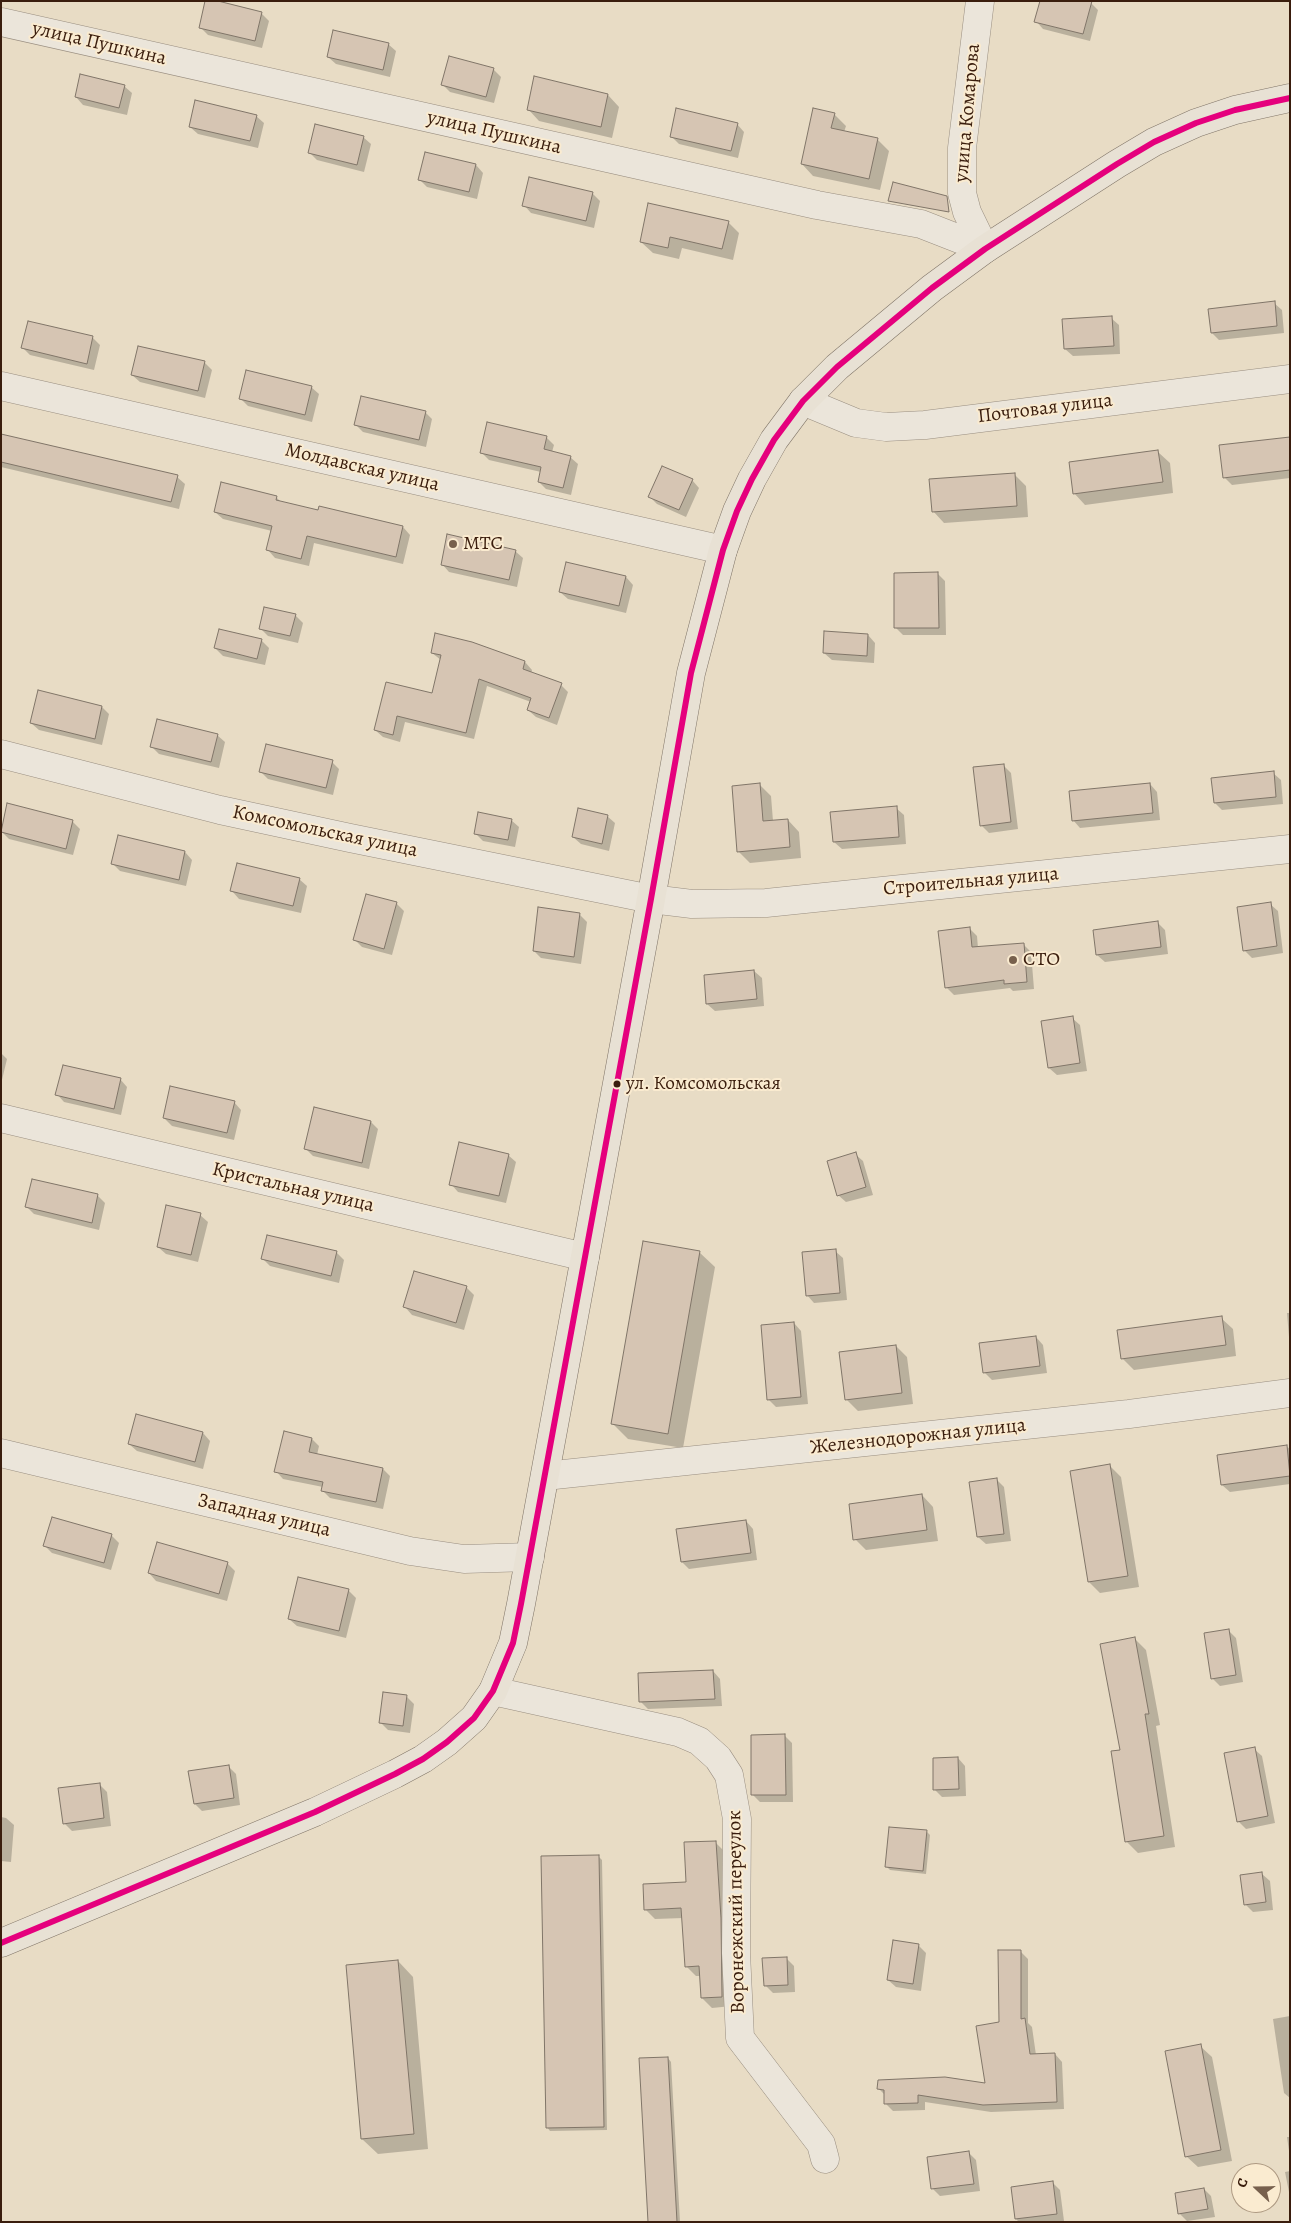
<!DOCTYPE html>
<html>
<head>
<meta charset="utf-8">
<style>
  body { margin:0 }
  #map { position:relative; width:1291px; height:2223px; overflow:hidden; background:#e8dcc5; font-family:Alegreya,serif }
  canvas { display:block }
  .frame { position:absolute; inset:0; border:2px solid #3a1d0d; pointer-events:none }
  .north { position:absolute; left:1231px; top:2163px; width:50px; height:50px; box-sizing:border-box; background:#faebd0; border:1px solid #ad9982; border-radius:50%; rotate:291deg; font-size:14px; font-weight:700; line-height:20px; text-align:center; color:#3a1d0d }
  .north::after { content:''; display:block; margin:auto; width:18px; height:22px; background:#77604d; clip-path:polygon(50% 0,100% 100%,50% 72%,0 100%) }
</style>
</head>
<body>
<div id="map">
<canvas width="1291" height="2223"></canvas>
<div class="frame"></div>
<div class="north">С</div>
</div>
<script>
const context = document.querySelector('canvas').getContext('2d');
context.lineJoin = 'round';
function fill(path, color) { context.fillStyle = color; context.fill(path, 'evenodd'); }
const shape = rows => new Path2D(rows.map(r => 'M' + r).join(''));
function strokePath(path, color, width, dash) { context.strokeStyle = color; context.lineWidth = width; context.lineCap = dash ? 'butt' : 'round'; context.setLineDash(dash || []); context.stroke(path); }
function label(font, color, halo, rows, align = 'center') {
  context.font = font + ' Alegreya,serif'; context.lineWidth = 4; context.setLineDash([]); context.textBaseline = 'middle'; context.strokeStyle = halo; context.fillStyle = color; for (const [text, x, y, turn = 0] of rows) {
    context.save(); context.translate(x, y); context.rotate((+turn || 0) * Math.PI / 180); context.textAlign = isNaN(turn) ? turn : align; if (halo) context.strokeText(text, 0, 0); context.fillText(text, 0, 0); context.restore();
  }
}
fill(shape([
  [1091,3,1098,10,1090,41,1043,29,1036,21],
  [261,13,269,21,262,48,208,35,200,27],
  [388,44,396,51,390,77,336,64,328,57],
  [493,69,501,77,494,103,450,92,442,84],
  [535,78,608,95,619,107,612,138,539,121,528,109],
  [124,86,132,93,127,115,83,105,76,97],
  [834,114,846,126,844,132,877,139,889,151,880,190,813,176,802,164],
  [256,116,264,123,258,148,198,134,190,127],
  [737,124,744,132,738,158,679,144,671,136],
  [363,137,371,144,364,172,317,160,310,153],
  [476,165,483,173,477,199,427,187,420,180],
  [592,193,600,201,594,228,531,213,524,205],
  [728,222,739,233,733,260,682,248,679,259,653,253,641,242],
  [1274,303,1282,310,1284,333,1219,340,1212,333],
  [1111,318,1119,325,1120,354,1073,356,1065,349],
  [93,338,100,345,94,370,30,355,23,348],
  [204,362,212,370,205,398,140,382,132,375],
  [311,387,319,394,312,422,248,406,241,399],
  [425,412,432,419,426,447,363,432,356,425],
  [1,435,177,477,185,484,179,509,1,467],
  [546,437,554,445,552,452,570,457,578,464,571,495,546,489,539,482,541,472,489,460,481,452],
  [1290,438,1290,478,1232,485,1224,477],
  [1158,452,1170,463,1173,493,1085,505,1074,493],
  [1014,474,1026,486,1028,517,944,523,933,511],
  [692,480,699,488,686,517,657,504,650,497],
  [276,497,281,502,319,512,403,527,410,535,403,564,314,543,309,566,275,558,268,550,272,531,223,519,215,512],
  [515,551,523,558,517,587,449,572,442,564],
  [938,574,945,581,946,635,903,635,895,627],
  [626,577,633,585,626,613,568,599,560,592],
  [295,615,303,623,298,643,268,636,260,628],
  [868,635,875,643,874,663,832,660,824,653],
  [261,640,269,648,265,665,223,656,215,648],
  [472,643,525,662,532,670,531,674,561,685,568,692,557,725,536,717,528,710,531,702,487,686,474,739,405,722,400,742,383,737,375,730,387,684,432,695,441,660,432,653],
  [102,707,109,714,102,745,39,730,31,723],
  [217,735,225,742,219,768,159,754,152,747],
  [332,762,339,769,333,795,268,779,261,772],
  [1003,765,1011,773,1018,829,989,833,981,825],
  [1273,773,1281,780,1283,804,1222,810,1215,803],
  [759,784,771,796,773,821,788,820,799,832,801,858,750,863,738,851],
  [1150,784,1157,792,1160,820,1080,828,1073,820],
  [8,805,73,822,80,829,73,855,9,839,1,831],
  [896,808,904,815,906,844,842,849,834,842],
  [607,816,615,823,609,851,581,844,573,837],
  [511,820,519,827,515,847,483,841,475,833],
  [185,852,192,860,186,886,120,871,112,863],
  [299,879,307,886,301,913,239,899,232,891],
  [367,895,397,904,404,911,392,955,362,947,354,939],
  [1270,904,1278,911,1283,953,1252,958,1244,950],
  [579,914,587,922,581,964,541,958,534,951],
  [1158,923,1165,930,1168,954,1105,962,1097,955],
  [969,928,977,936,978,948,1024,945,1031,952,1034,989,1013,991,1010,988,954,995,946,987],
  [754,971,762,978,764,1006,715,1011,707,1004],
  [1072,1018,1080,1025,1087,1071,1057,1075,1049,1068],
  [1,1053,7,1059,1,1084],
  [120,1079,127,1087,121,1115,64,1102,57,1094],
  [234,1102,241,1110,234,1140,172,1126,164,1118],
  [371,1122,378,1129,369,1169,313,1156,306,1149],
  [855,1154,863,1161,873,1195,846,1202,838,1195],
  [508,1155,516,1162,506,1203,458,1192,451,1184],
  [97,1195,105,1203,99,1230,34,1214,27,1207],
  [200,1215,208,1222,198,1262,166,1254,158,1247],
  [835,1251,843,1258,847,1300,814,1303,807,1295],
  [336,1252,344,1260,339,1283,270,1266,263,1259],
  [699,1252,715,1267,683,1448,628,1439,612,1423],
  [466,1287,474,1295,464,1330,412,1315,405,1307],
  [1287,1313,1290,1313,1290,1338,1289,1337],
  [1221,1318,1233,1329,1236,1356,1134,1370,1122,1358],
  [794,1323,801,1331,808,1404,776,1407,768,1399],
  [1036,1337,1043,1345,1047,1373,992,1380,984,1372],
  [896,1346,907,1357,913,1404,858,1411,846,1399],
  [137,1416,203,1433,210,1441,203,1469,137,1451,129,1444],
  [312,1439,319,1446,317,1455,383,1469,390,1476,383,1509,330,1498,322,1490,323,1487,283,1479,276,1471],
  [1286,1446,1290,1449,1290,1484,1230,1492,1222,1485],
  [1110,1466,1121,1477,1139,1587,1100,1593,1089,1582],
  [996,1479,1004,1487,1011,1541,986,1544,978,1537,971,1483],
  [922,1495,933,1507,938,1541,866,1550,855,1539],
  [746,1521,753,1529,757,1560,689,1569,682,1562],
  [111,1535,119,1543,111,1570,52,1553,45,1546],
  [158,1543,228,1564,235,1571,227,1601,156,1581,149,1573],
  [348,1590,356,1598,346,1638,297,1626,289,1619],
  [1229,1631,1236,1638,1243,1682,1220,1686,1212,1678],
  [1134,1638,1146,1650,1160,1725,1156,1726,1175,1847,1138,1853,1126,1841,1122,1751],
  [713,1671,720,1679,722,1706,648,1709,641,1702],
  [407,1697,414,1704,410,1733,388,1730,380,1722],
  [785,1736,792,1743,793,1802,760,1802,753,1795],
  [1254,1749,1262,1756,1275,1823,1246,1829,1238,1821],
  [958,1758,965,1766,966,1796,942,1797,934,1789],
  [228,1766,236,1774,240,1805,202,1811,195,1804],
  [99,1784,107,1792,111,1826,72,1831,64,1823],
  [1,1817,6,1818,14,1825,11,1862,1,1861],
  [926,1831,930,1835,926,1874,890,1870,887,1867],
  [715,1842,725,1852,732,2006,712,2008,702,1998,701,1976,696,1976,686,1966,683,1918,655,1919,645,1909,687,1883],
  [598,1856,602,1860,607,2130,550,2131,547,2127],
  [1262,1874,1270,1881,1273,1910,1253,1912,1245,1904],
  [918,1945,926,1953,921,1991,896,1987,888,1980],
  [1021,1952,1028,1959,1028,2023,1032,2027,1036,2055,1055,2054,1062,2062,1064,2109,991,2112,925,2102,925,2110,893,2111,885,2103,885,2095,879,2089,986,2084,1000,2023],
  [786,1958,794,1966,795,1992,773,1993,765,1985],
  [398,1961,413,1977,428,2149,378,2154,362,2139],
  [1290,2016,1290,2098,1284,2093,1273,2019],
  [1200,2046,1212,2057,1232,2161,1198,2167,1186,2156],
  [668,2058,671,2062,680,2222,649,2222],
  [1287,2137,1290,2137,1290,2158],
  [969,2153,976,2160,980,2191,940,2196,933,2189],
  [1290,2171,1290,2197,1285,2172],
  [1053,2183,1060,2190,1064,2221,1019,2222,1016,2219],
  [1204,2189,1211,2196,1215,2217,1187,2221,1180,2214,1176,2194]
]), '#0003');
const building = shape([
  [205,1,218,1,262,12,255,41,199,28,205,1],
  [1040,1,1092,1,1083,34,1034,22,1040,1],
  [333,30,389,43,383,70,327,57,333,30],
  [449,56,494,68,486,97,441,85,449,56],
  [80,74,125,85,119,108,75,97,80,74],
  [534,76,608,94,601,127,527,110,534,76],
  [195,100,257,115,250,141,189,127,195,100],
  [676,108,738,123,731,151,670,137,676,108],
  [813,108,835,113,831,128,878,138,869,179,801,164,813,108],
  [315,124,364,136,357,165,308,153,315,124],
  [425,152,476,164,469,192,418,180,425,152],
  [529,177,593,192,586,221,522,206,529,177],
  [893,182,947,196,949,212,888,201,893,182],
  [648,203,729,221,722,249,670,237,668,248,640,242,648,203],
  [1275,301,1277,326,1211,333,1208,309,1275,301],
  [1112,316,1114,346,1064,349,1062,319,1112,316],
  [28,321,93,336,87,364,21,348,28,321],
  [138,346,205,361,198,391,131,375,138,346],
  [246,370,312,386,305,415,239,399,246,370],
  [361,396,426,411,419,440,354,425,361,396],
  [487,422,547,436,544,449,571,456,563,488,538,482,541,467,480,453,487,422],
  [1,434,178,475,171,502,1,462,1,434],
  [1290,437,1290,470,1223,478,1219,445,1290,437],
  [1158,450,1163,482,1073,494,1069,462,1158,450],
  [662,466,693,479,679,510,648,497,662,466],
  [1015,473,1017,506,932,512,929,479,1015,473],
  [221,482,277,496,276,500,318,510,319,506,403,526,396,557,307,536,301,559,266,550,272,526,214,512,221,482],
  [447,534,516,550,509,580,441,565,447,534],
  [566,562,626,576,619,606,559,592,566,562],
  [938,572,939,628,894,628,894,573,938,572],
  [264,607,296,614,290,636,259,629,264,607],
  [219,629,262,639,257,659,214,648,219,629],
  [824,631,868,634,867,656,823,653,824,631],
  [435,633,472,642,525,661,523,669,562,683,549,718,527,710,531,698,479,679,466,733,397,716,393,735,374,730,386,682,432,693,441,655,431,653,435,633],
  [38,690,102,706,95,739,30,723,38,690],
  [157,719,218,734,211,762,150,747,157,719],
  [266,744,333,760,326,788,259,772,266,744],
  [1004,764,1011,822,980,826,973,767,1004,764],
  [1274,771,1276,797,1214,803,1211,778,1274,771],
  [760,783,763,821,788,819,790,847,737,852,732,786,760,783],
  [1150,783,1153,813,1072,821,1069,791,1150,783],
  [7,803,73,820,66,849,1,832,7,803],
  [897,806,899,837,833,842,830,812,897,806],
  [578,808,608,815,602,844,572,837,578,808],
  [478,812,512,819,508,840,474,834,478,812],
  [118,835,185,851,179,880,111,864,118,835],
  [237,863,300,878,293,906,230,891,237,863],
  [366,894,397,902,384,949,353,940,366,894],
  [1271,902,1277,946,1243,951,1237,907,1271,902],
  [538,907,580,913,574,957,533,951,538,907],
  [1158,921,1161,947,1096,955,1093,930,1158,921],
  [970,927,972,947,1024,943,1027,982,1004,984,1004,980,945,988,938,931,970,927],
  [754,970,757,999,706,1004,704,975,754,970],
  [1073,1016,1080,1063,1048,1068,1041,1021,1073,1016],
  [63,1065,121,1078,114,1109,55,1095,63,1065],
  [170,1086,235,1101,227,1133,163,1118,170,1086],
  [314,1107,371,1121,362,1163,304,1149,314,1107],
  [459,1142,509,1154,499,1196,449,1185,459,1142],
  [856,1152,866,1187,837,1196,827,1161,856,1152],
  [32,1179,98,1194,92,1223,25,1207,32,1179],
  [166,1205,201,1213,191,1255,157,1247,166,1205],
  [267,1235,337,1251,331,1276,261,1259,267,1235],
  [643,1241,700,1251,668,1434,611,1424,643,1241],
  [836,1249,840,1293,806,1296,802,1252,836,1249],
  [414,1271,467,1286,456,1323,403,1307,414,1271],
  [1222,1316,1226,1345,1121,1359,1117,1330,1222,1316],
  [794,1322,801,1397,767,1400,761,1325,794,1322],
  [1036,1336,1040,1366,983,1373,979,1343,1036,1336],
  [896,1345,902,1393,845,1400,839,1352,896,1345],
  [136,1414,203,1432,195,1462,128,1444,136,1414],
  [284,1431,312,1438,309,1452,383,1468,376,1502,321,1491,323,1482,274,1472,284,1431],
  [1287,1445,1290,1476,1221,1485,1217,1455,1287,1445],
  [1110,1464,1128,1576,1088,1582,1070,1471,1110,1464],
  [997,1478,1004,1534,977,1537,969,1482,997,1478],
  [922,1494,927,1530,853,1540,849,1504,922,1494],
  [52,1517,112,1534,104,1563,43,1546,52,1517],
  [746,1520,751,1553,681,1562,676,1529,746,1520],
  [157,1542,228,1562,219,1594,148,1573,157,1542],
  [298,1577,349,1589,339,1631,288,1619,298,1577],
  [1229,1629,1236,1675,1211,1679,1204,1633,1229,1629],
  [1135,1637,1149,1714,1145,1714,1164,1836,1125,1842,1111,1751,1120,1750,1100,1644,1135,1637],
  [713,1670,715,1699,639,1702,638,1673,713,1670],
  [383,1692,407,1695,403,1726,379,1723,383,1692],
  [785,1734,786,1795,751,1795,751,1735,785,1734],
  [1255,1747,1268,1816,1237,1822,1224,1753,1255,1747],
  [958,1757,959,1789,933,1790,933,1758,958,1757],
  [229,1765,234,1798,194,1804,188,1771,229,1765],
  [100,1783,104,1818,63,1824,58,1788,100,1783],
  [889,1827,927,1830,923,1871,885,1867,889,1827],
  [716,1841,721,1918,722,1997,701,1998,699,1966,685,1967,681,1908,644,1910,643,1884,686,1882,684,1842,716,1841],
  [599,1855,604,2127,546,2128,541,1856,599,1855],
  [1262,1872,1266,1902,1244,1905,1240,1875,1262,1872],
  [893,1940,919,1944,913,1984,887,1980,893,1940],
  [998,1950,1021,1950,1021,2019,1025,2018,1030,2054,1055,2053,1057,2102,983,2105,918,2095,918,2103,884,2104,884,2090,877,2089,878,2080,945,2077,985,2083,976,2026,999,2022,998,1950],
  [787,1957,788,1985,764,1986,762,1958,787,1957],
  [398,1960,414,2134,361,2139,346,1965,398,1960],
  [1201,2044,1221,2150,1185,2157,1165,2051,1201,2044],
  [668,2057,677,2222,648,2222,639,2058,668,2057],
  [969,2151,974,2184,931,2189,927,2157,969,2151],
  [1053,2181,1057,2214,1015,2219,1011,2187,1053,2181],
  [1204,2188,1208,2209,1178,2214,1175,2193,1204,2188]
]);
fill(building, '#d6c5b3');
strokePath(building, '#807568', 1);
const minor = shape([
  [980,1,962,148,962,193,967,212,985,249],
  [1,22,817,205,921,224,985,249],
  [1,386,723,550],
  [803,401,856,423,886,427,925,425,1290,379],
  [1,754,220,810,350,838,651,899,692,904,766,903,1290,849],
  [1,1118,585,1257],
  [1,1453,410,1551,464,1559,530,1557],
  [545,1476,1129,1414,1290,1393],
  [493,1691,678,1732,699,1741,718,1758,729,1775,737,1819,736,1953,740,2038,821,2144,825,2159]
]);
const major = shape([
  [1,1943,315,1812,395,1774,423,1759,447,1742,474,1718,493,1691,513,1643,521,1604,651,899,691,673,723,550,737,511,752,479,774,440,803,401,837,367,932,288,985,249,1117,164,1154,142,1196,123,1235,110,1290,98]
]);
strokePath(minor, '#998e80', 29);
strokePath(major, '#807568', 29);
strokePath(minor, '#ebe5da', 28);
strokePath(major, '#e8e1d4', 28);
strokePath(shape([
  [1,1943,315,1812,395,1774,423,1759,447,1742,474,1718,493,1691,513,1643,521,1604,651,899,691,673,723,550,737,511,752,479,774,440,803,401,837,367,932,288,985,249,1117,164,1154,142,1196,123,1235,110,1290,98]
]), '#e5007d', 6);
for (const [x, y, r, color] of [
  [453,544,5,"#77604d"],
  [1013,960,5,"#77604d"],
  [617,1084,4.5,"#3a1d0d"]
]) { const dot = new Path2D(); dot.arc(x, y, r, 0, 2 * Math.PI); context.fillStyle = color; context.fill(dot); strokePath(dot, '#faebd0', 2); }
label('19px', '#3a1d0d', '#faebd0', [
  ["ул. Комсомольская",626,1084]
], 'left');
label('20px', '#3a1d0d', '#faebd0', [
  ["улица Пушкина",99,44,13],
  ["улица Комарова",968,113,-85],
  ["улица Пушкина",494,133,13],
  ["Почтовая улица",1045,409,-7],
  ["Молдавская улица",362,468,13],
  ["Комсомольская улица",325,832,12],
  ["Строительная улица",971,882,-5],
  ["Кристальная улица",293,1188,13],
  ["Железнодорожная улица",918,1437,-6],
  ["Западная улица",264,1516,13],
  ["Воронежский переулок",737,1912,-91]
]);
label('20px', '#3a1d0d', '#faebd0', [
  ["МТС",463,544],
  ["СТО",1023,960]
], 'left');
</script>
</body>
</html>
